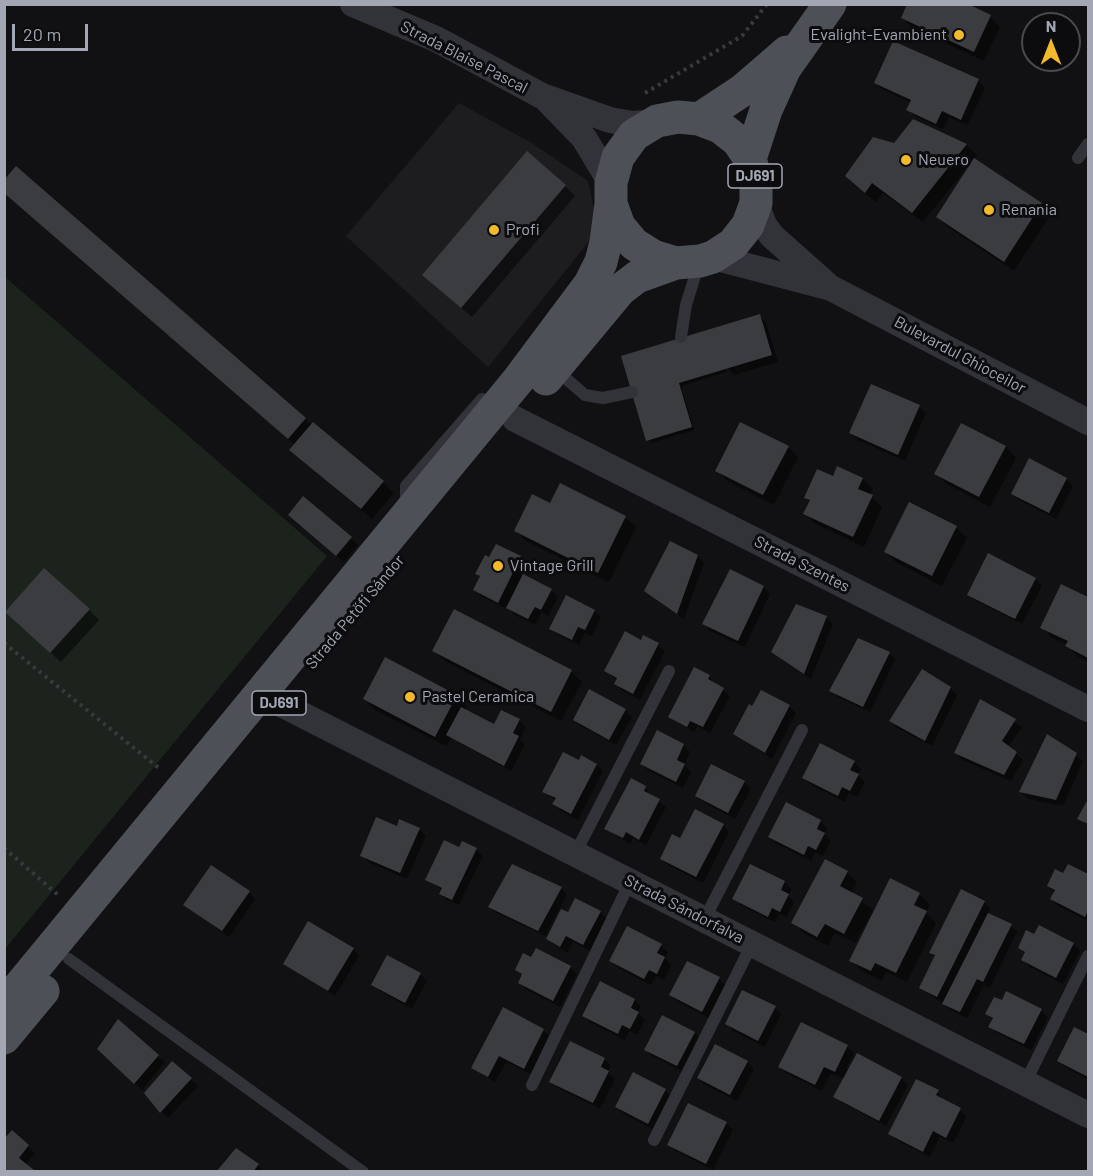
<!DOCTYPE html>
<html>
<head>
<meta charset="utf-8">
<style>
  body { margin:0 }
  #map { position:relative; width:1093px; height:1176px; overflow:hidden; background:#111113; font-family:Barlow,sans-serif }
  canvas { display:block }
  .frame { position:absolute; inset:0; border:6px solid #a3a7b4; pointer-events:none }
  .north { position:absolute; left:1021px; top:12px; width:60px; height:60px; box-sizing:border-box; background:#0c0c0e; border:2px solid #484a50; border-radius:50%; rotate:0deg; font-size:16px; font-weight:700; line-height:24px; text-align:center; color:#a3a7b4 }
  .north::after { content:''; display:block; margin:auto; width:21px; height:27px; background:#f1b92b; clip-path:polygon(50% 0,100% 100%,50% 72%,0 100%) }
  .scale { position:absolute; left:12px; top:24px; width:76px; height:27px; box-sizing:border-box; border:3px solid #a3a7b4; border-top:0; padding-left:8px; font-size:18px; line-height:21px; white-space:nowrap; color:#a3a7b4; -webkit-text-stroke:4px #0c0c0e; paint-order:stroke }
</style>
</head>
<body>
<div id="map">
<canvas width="1093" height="1176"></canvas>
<div class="frame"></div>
<div class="north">N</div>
<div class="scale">20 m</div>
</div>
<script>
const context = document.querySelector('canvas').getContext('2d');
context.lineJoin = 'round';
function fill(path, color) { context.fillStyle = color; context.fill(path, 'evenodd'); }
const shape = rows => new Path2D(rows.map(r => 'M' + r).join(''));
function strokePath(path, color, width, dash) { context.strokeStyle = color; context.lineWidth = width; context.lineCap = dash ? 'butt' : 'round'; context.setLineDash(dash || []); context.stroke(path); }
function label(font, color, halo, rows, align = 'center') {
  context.font = font + ' Barlow,sans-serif'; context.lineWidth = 6; context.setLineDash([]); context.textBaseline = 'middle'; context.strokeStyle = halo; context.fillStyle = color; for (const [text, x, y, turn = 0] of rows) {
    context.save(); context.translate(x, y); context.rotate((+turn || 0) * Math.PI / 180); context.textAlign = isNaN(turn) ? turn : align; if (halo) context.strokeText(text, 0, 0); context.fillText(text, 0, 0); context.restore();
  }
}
fill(shape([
  [459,103,530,142,588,181,595,214,595,234,488,367,346,236]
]), '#1d1d20');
fill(shape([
  [5,277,327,556,5,949]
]), '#1c231d');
fill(shape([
  [990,17,1000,27,984,61,913,28,902,18],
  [894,43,978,81,985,87,968,125,949,117,943,129,915,116,908,110,912,103,882,89,876,83],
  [914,120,966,145,977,155,973,160,1041,204,1051,214,1014,271,948,227,937,217,971,166,969,165,923,222,883,193,876,202,857,186],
  [16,169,312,425,383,482,394,493,372,519,302,460,295,445,14,201],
  [565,186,575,196,472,317,434,285],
  [760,316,766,323,778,362,734,375,725,366,727,372,681,386,694,430,651,443,623,357],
  [919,407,926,413,905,461,858,440,851,433],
  [962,425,1006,447,1016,458,990,507,947,484,936,474],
  [788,447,798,457,774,505,727,481,717,470],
  [1029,460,1066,479,1073,486,1056,519,1019,500,1012,493],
  [833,478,863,479,873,489,870,495,882,507,864,547,816,524,805,514,811,503,806,498],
  [304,498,358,545,344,562,296,522],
  [910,504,956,528,967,538,942,586,896,562,885,552],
  [550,505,625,517,636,527,609,582,526,541,516,531],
  [671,543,698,556,704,563,684,619,645,591],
  [520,557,527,564,521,575,551,590,558,597,548,616,542,612,535,625,515,615,506,606,505,608,481,596,475,590,481,578,477,574,490,559],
  [1035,579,1042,586,1022,624,976,601,969,594],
  [1062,586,1088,599,1088,662,1077,656,1067,645,1052,638,1042,627],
  [763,587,770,594,745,647,710,631,704,624],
  [89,610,99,620,61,662,17,623],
  [455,611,571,671,582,682,561,721,445,661,434,651],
  [595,611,601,617,592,636,585,633,579,645,558,635,551,628],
  [826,618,833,624,811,679,773,652],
  [641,642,658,645,665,651,640,700,623,691,616,684,618,681,606,671],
  [889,653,895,660,870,712,838,697,831,691],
  [386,659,457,696,467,706,465,710,494,726,519,721,526,727,520,739,525,744,511,771,451,738,446,746,375,710,365,699],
  [709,676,715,685,730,696,710,733,697,726,694,732,670,717],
  [950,688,957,695,932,746,897,728,891,721],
  [981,702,1022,727,1008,747,1023,760,1011,781,962,760,956,753],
  [789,706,796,713,772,759,735,734],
  [625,710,632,717,616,745,581,726,574,720],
  [658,732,684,746,690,752,684,765,691,772,683,788,649,771,642,764],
  [1048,736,1083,761,1063,806,1028,799,1021,792],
  [580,762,596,765,603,771,578,820,561,811,554,804,556,801,544,791],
  [854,762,861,769,858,775,865,782,857,797,849,793,845,802,811,785,804,778],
  [744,782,751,789,735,819,703,802,696,796],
  [645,788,651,796,666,807,646,845,633,838,630,844,606,829],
  [1088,802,1088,826,1079,818],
  [820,821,827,828,824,834,831,841,823,856,815,852,811,861,777,844,770,837],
  [723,825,729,832,703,883,668,865,661,858,681,840],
  [397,828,419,829,426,836,407,879,368,862,362,855],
  [460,849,476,849,483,856,459,905,447,900,441,894,442,890,427,880],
  [1069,866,1088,876,1088,921,1058,906,1052,899,1055,893,1048,886,1064,875],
  [847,872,857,882,851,894,873,910,855,943,835,933,828,946,803,933,793,922],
  [891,880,920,894,930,905,926,913,936,923,907,982,886,972,882,981,862,971,851,961],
  [784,882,791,889,788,896,794,902,787,917,779,914,775,922,741,905,734,899],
  [561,888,567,895,545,936,497,913,490,907],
  [249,892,255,899,229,937,185,905],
  [984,902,990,909,988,914,1011,926,1017,932,990,988,984,985,967,1018,951,1010,921,988,936,957,931,953],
  [600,912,607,919,590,951,573,942,567,953,547,939,568,914],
  [1073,944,1080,951,1063,984,1030,967,1023,960,1026,954,1020,947],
  [661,945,668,952,665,958,671,965,664,980,656,976,651,985,618,968,611,961],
  [353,949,359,956,335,996,285,964],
  [388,957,420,974,427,981,412,1009,380,991,373,984],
  [688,963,719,979,726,985,709,1018,678,1002,671,995],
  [570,967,577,974,560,1007,527,990,520,983,523,976,517,970],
  [601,983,635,1000,641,1007,638,1013,645,1020,637,1035,629,1031,625,1040,591,1023,584,1016],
  [775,1008,781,1014,765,1047,733,1031,727,1024],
  [1041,1010,1048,1017,1031,1050,997,1033,990,1026,993,1020,987,1014],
  [801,1024,847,1047,854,1053,846,1069,901,1078,908,1085,886,1126,842,1103,835,1096,844,1079,831,1073,822,1091,786,1073,779,1067],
  [1075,1029,1088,1036,1088,1079,1065,1067,1059,1060],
  [543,1030,550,1037,531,1074,506,1062,495,1082,473,1068],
  [694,1033,701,1040,684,1072,652,1056,646,1049],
  [99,1049,158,1056,165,1062,142,1090],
  [604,1059,611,1066,608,1072,615,1079,600,1109,558,1088,551,1082],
  [747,1062,754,1069,737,1101,705,1085,699,1078],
  [172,1063,198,1086,168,1118,146,1093],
  [665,1091,672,1097,655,1130,624,1114,617,1107],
  [938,1092,943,1100,967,1116,953,1143,940,1137,930,1157,896,1140,890,1133],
  [726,1123,733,1130,713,1170,676,1151,669,1144],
  [12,1132,35,1153,25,1165,33,1172,4,1172],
  [258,1165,264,1172,218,1172]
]), '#0007');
fill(shape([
  [907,4,968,4,991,15,974,52,901,18],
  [893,41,979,79,961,120,942,111,936,124,906,110,911,100,874,83],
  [913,119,967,144,912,213,872,183,865,193,845,176,873,137,894,143],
  [527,151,566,185,461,308,422,275],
  [974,158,1042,203,1004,262,936,217],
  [16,166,306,418,288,439,4,193,4,180],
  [760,314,772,355,679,383,692,427,646,441,621,356],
  [871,384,920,405,898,455,849,433],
  [313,422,384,481,361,509,289,450],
  [740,422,789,446,763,495,715,471],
  [961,423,1006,446,979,497,934,474],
  [1029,458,1067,478,1049,513,1011,494],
  [837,466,863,478,858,489,873,495,853,537,803,514,810,500,804,498,817,469,833,476],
  [560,483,626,516,598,573,514,531,532,494,550,503],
  [303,496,352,537,336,556,288,515],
  [909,502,957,526,932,576,884,552],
  [670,541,698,555,677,614,644,591],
  [496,544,521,556,498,603,473,590,480,576,475,574,485,555,489,557],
  [988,553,1036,578,1015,619,967,595],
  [44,568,90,609,50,653,5,612],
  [730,569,764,586,738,641,702,624],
  [523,574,552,589,541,610,535,607,528,619,506,608],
  [1061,584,1088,597,1088,658,1065,646,1068,641,1040,628],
  [566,595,595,610,585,630,578,627,572,640,549,629],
  [796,604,827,616,804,674,771,652],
  [454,609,572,670,551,712,432,651],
  [625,631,641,640,643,635,659,643,633,694,614,684,617,678,604,671],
  [858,638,890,652,863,707,829,691],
  [385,657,457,695,435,737,363,699],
  [694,667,710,675,708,679,724,688,703,727,690,721,687,727,668,717],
  [922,669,951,687,925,741,889,721],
  [589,689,626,709,609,740,573,720],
  [761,690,790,705,765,753,733,734,749,704,752,706],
  [980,699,1016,719,1002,741,1017,752,1004,775,954,753],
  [461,707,494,724,501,710,520,719,513,733,519,736,504,766,446,735],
  [657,730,684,744,677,760,685,764,676,782,640,764],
  [1047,734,1077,753,1056,800,1019,792],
  [820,743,855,761,850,770,859,774,850,791,842,787,838,796,802,778],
  [563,752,579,760,581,755,597,764,571,814,552,804,556,798,542,792],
  [711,764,745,781,728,813,695,796],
  [631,778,646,786,644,791,660,799,639,840,626,832,623,838,604,829],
  [1088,799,1088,824,1077,819],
  [786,802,821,820,817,829,825,833,816,850,808,846,804,855,768,837],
  [695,809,724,824,696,877,660,859,672,834,680,838],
  [376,817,397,826,399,819,420,828,400,873,360,856],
  [444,840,459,847,462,841,477,848,452,900,439,894,442,888,425,880],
  [825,859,848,871,840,886,863,898,844,934,825,924,817,937,791,923],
  [512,864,562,887,538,931,488,907],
  [750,864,785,881,781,890,789,894,780,912,772,908,768,917,732,899],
  [1068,864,1088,874,1088,911,1085,917,1050,899,1055,890,1047,886,1055,869,1063,873],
  [211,865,250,891,222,931,183,905],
  [890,878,920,893,914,905,927,911,896,973,875,963,871,971,849,961],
  [961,889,985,901,937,997,919,988,935,955,929,953],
  [575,898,601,911,583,945,566,936,560,947,546,939,561,909,568,912],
  [988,913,1012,924,983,982,977,979,960,1012,942,1004],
  [308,921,354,948,328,991,283,964],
  [1039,925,1074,943,1056,978,1021,960,1025,952,1018,948,1026,930,1034,934],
  [627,926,662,944,657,953,665,957,657,974,649,970,644,979,609,961],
  [536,948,571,966,553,1001,518,983,522,974,515,970,523,953,531,957],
  [387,955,421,973,405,1003,371,985],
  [687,961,720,977,702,1012,669,995],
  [600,981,635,999,631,1008,639,1012,630,1029,622,1025,618,1034,582,1016],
  [742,990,776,1006,758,1041,725,1024],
  [1006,991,1042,1009,1024,1044,988,1027,993,1018,985,1014,994,997,1002,1000],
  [503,1007,544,1029,524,1069,499,1056,488,1077,471,1068],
  [662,1015,695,1032,677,1066,644,1050],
  [118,1019,159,1055,134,1084,97,1049],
  [801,1022,848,1045,835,1072,824,1067,815,1085,778,1067],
  [1074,1027,1088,1034,1088,1077,1057,1061],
  [570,1041,605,1058,601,1067,609,1071,593,1103,549,1082],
  [715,1044,748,1061,730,1095,697,1078],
  [857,1053,902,1077,879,1121,833,1097],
  [172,1061,192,1078,160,1113,144,1093],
  [633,1072,666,1089,648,1124,615,1107],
  [916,1079,939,1090,936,1095,961,1108,946,1138,933,1131,923,1152,888,1134],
  [688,1103,727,1122,706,1164,667,1145],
  [12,1130,29,1145,19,1158,34,1170,32,1172,4,1172,4,1139],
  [236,1148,259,1164,253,1172,216,1172]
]), '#3b3c40');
strokePath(shape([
  [645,93,742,36,767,4],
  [4,643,160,769],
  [4,848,58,895]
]), '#383a3f', 4, [3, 4.5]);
strokePath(shape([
  [1078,158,1088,144],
  [681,337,686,305,699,263],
  [555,369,585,395,603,398,632,392],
  [406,506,406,486,482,399],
  [575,854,669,671],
  [704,920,802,730],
  [69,959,363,1172],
  [1025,1083,1088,956],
  [532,1085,630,882],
  [654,1140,752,944]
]), '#323338', 12);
strokePath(shape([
  [353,4,436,39,542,96,610,120,632,124,657,122],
  [549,102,584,138,611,183],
  [756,203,764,225,772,236,826,284],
  [713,257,831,288,1088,422],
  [515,419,1088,709],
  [279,703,1088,1115]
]), '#323338', 26);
strokePath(shape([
  [699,119,743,90,787,52],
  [750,159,766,110,785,68,830,4],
  [546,379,620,290,637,277,676,263],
  [4,1005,519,379,590,284,601,262,606,242,611,204,611,183,618,157,634,135,657,121,678,117,699,119,720,127,738,141,750,159,756,179,756,203,748,225,733,244,713,257,700,261,676,263,653,256,634,244,619,226,611,204],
  [4,1038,43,991]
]), '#4e5057', 33);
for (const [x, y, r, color] of [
  [959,35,6,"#f1b92b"],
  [906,160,6,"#f1b92b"],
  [989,210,6,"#f1b92b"],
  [494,230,6,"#f1b92b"],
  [498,566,6,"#f1b92b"],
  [410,697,6,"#f1b92b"]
]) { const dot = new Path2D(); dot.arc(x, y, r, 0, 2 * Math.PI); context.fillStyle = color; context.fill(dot); strokePath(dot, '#0c0c0e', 2); }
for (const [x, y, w] of [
  [755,176,54],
  [279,703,54]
]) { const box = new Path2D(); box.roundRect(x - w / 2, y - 12, w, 24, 4.5); context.fillStyle = '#0c0c0e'; context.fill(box); strokePath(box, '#a3a7b4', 1.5); }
label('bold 15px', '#a3a7b4', null, [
  ["DJ691",755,176],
  ["DJ691",279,703]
]);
label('16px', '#a3a7b4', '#0c0c0e', [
  ["Evalight-Evambient",947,35,"right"],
  ["Neuero",918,160],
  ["Renania",1001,210],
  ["Profi",506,230],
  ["Vintage Grill",510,566],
  ["Pastel Ceramica",422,697]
], 'left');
label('16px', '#a3a7b4', '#0c0c0e', [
  ["Strada Blaise Pascal",464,57,27],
  ["Bulevardul Ghioceilor",960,355,28],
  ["Strada Szentes",802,564,27],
  ["Strada Petőfi Sándor",355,612,-50],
  ["Strada Sándorfalva",684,909,27]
]);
</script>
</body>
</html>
